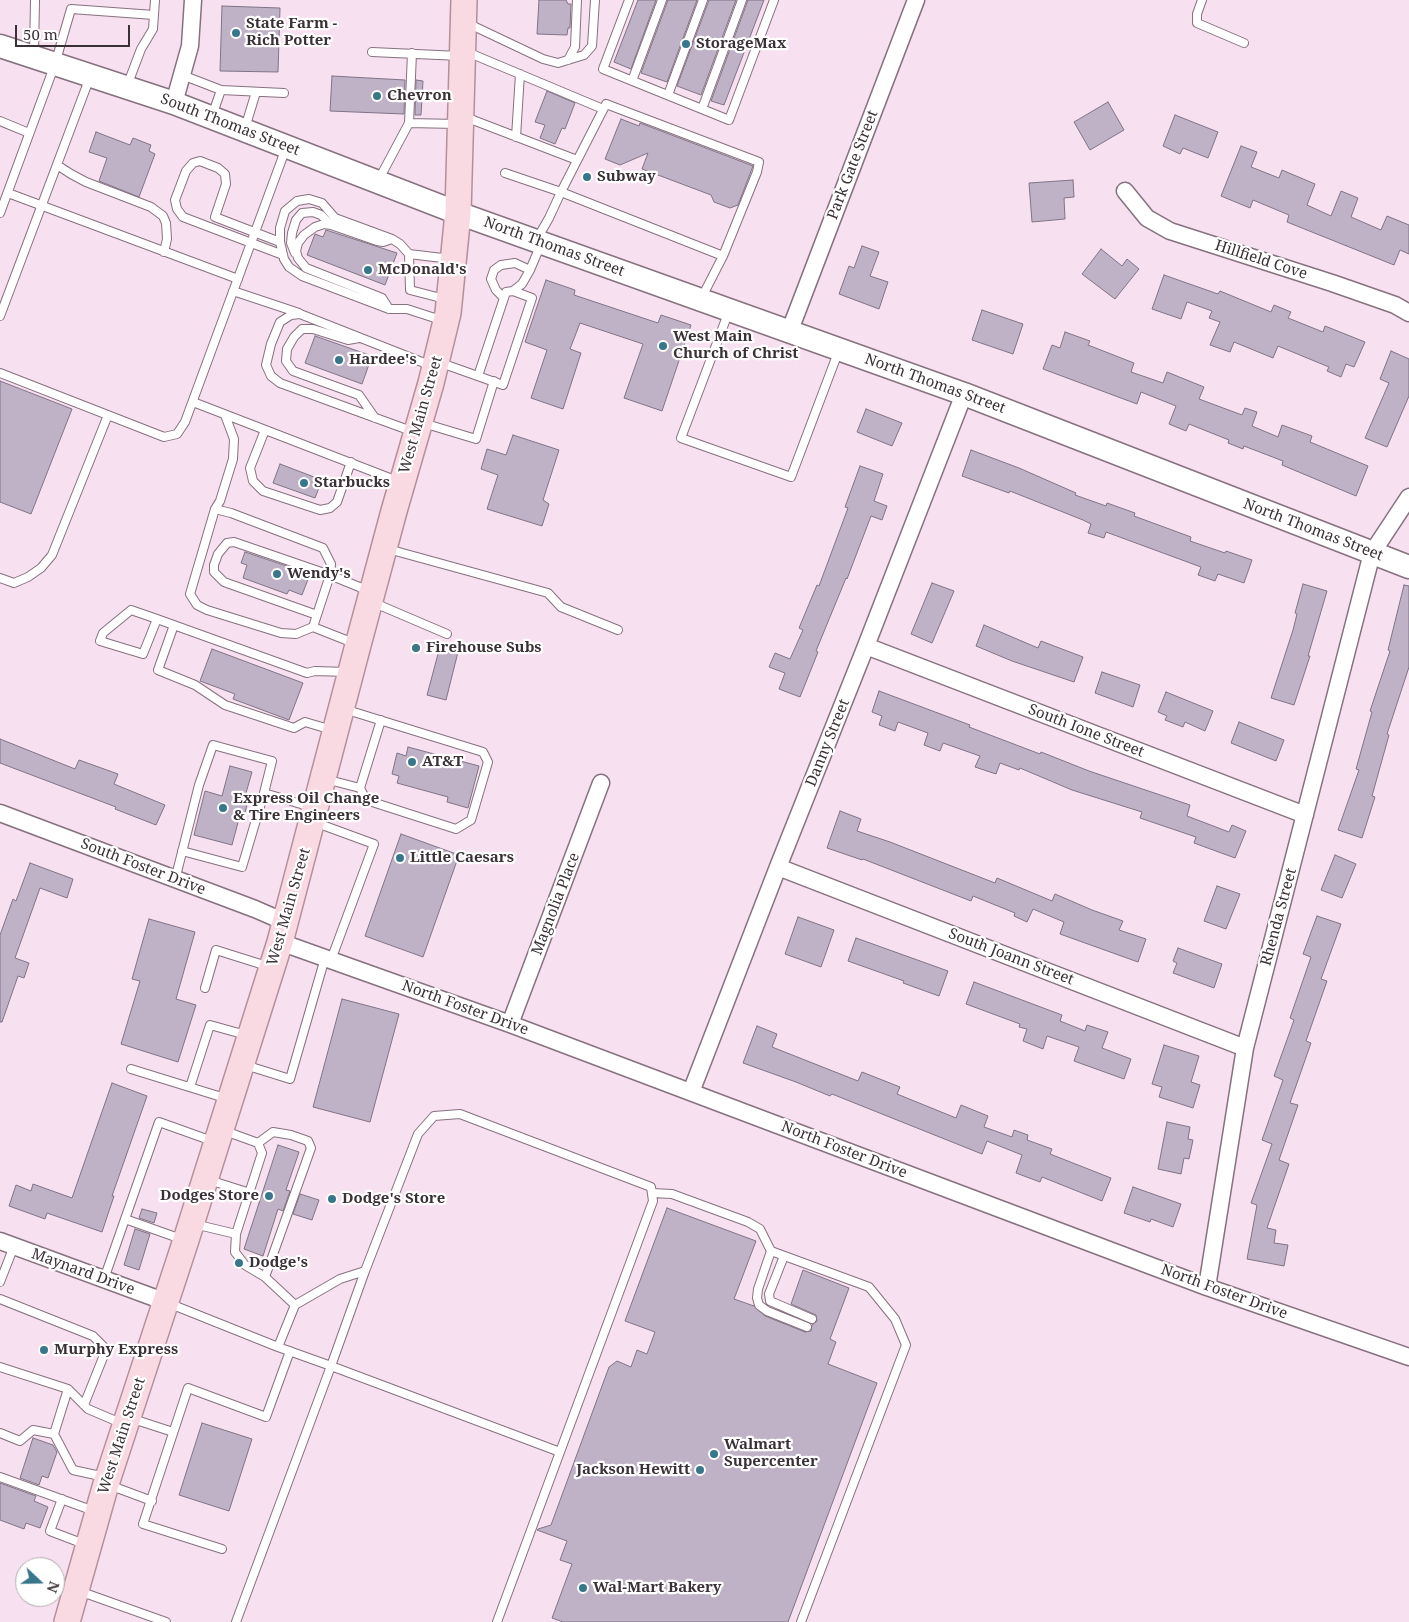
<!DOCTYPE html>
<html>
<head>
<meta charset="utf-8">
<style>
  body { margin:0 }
  #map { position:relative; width:1409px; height:1622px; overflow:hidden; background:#f7e0f0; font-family:"Noto Serif",serif }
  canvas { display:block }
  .north { position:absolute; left:15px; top:1557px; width:50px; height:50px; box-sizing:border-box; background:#fff; border:1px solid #b0adaf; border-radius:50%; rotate:111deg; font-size:14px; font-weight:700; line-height:20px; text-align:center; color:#3a3137 }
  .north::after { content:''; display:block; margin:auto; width:18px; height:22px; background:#37768b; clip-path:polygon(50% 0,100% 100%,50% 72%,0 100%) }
  .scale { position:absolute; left:15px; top:25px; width:115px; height:22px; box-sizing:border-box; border:2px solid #3a3137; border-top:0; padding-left:6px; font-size:15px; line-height:18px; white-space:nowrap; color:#3a3137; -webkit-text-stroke:4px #fff; paint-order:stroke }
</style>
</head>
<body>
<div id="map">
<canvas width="1409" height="1622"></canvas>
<div class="north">N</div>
<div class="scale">50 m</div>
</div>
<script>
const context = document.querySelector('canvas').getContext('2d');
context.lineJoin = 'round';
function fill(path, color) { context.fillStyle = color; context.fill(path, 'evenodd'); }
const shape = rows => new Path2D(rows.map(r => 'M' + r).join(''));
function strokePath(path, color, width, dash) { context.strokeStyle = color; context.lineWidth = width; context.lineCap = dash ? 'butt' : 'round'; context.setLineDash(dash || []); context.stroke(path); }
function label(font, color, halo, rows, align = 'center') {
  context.font = font + ' "Noto Serif",serif'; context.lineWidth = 4.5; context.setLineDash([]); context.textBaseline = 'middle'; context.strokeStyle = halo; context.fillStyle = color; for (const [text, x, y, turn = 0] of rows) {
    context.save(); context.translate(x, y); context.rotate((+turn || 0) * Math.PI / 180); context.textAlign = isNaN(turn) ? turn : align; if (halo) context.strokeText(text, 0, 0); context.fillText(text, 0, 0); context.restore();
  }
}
const building = shape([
  [539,0,566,0,568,4,571,4,570,28,568,28,567,35,537,34,539,0],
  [638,0,656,0,631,69,614,62,638,0],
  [668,0,697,0,667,82,641,73,668,0],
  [709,0,736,0,701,95,677,86,709,0],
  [748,0,764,0,724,105,711,101,748,0],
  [222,6,280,8,278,72,220,71,222,6],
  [332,76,405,80,404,114,330,111,332,76],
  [416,80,423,81,421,115,415,115,416,80],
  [547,91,575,103,565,129,562,128,555,144,540,138,545,125,535,122,547,91],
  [1108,102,1124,130,1090,150,1074,122,1108,102],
  [1175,115,1218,132,1208,158,1183,148,1180,154,1163,146,1175,115],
  [621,119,639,126,640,123,753,166,738,205,730,208,714,202,711,195,642,169,648,153,620,165,605,159,621,119],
  [96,132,130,145,133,138,151,145,149,151,155,154,139,197,99,181,107,158,89,152,96,132],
  [1241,146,1257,152,1251,167,1279,178,1282,170,1315,184,1307,205,1331,216,1341,191,1358,198,1351,217,1381,230,1387,216,1409,225,1409,254,1400,250,1394,265,1287,222,1289,215,1253,200,1250,208,1221,196,1241,146],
  [1073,180,1074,197,1064,198,1065,219,1032,222,1029,183,1073,180],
  [326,230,397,253,385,285,307,255,315,234,323,237,326,230],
  [862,246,879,252,870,276,888,282,879,309,839,294,849,266,854,268,862,246],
  [1101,249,1122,266,1127,259,1139,269,1115,299,1082,274,1101,249],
  [1164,275,1218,294,1220,291,1271,312,1274,305,1291,312,1288,318,1323,332,1325,326,1365,342,1354,367,1346,364,1341,377,1327,371,1329,367,1278,346,1273,358,1234,342,1230,352,1210,345,1220,322,1209,318,1212,311,1187,302,1181,319,1152,309,1164,275],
  [546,280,575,290,574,295,658,323,661,315,691,325,662,411,624,398,643,344,580,323,570,349,581,353,563,409,531,398,547,350,525,342,546,280],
  [982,310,1023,324,1013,354,972,340,982,310],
  [1065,332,1090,341,1088,345,1134,363,1131,372,1163,383,1167,372,1204,387,1199,399,1242,415,1245,408,1257,412,1252,426,1278,437,1282,425,1312,436,1310,442,1368,466,1356,496,1282,465,1283,461,1244,446,1243,449,1228,443,1229,440,1189,424,1186,431,1169,424,1176,406,1141,392,1137,404,1043,369,1052,345,1060,348,1065,332],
  [315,336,372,356,362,384,305,363,315,336],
  [1391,351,1409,359,1409,396,1387,447,1365,438,1389,383,1380,379,1391,351],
  [0,381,72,409,31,514,0,502,0,381],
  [866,409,902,423,892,446,857,432,866,409],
  [513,435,559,450,543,500,549,504,542,526,487,509,498,475,481,469,487,449,506,455,513,435],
  [971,450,1019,468,1076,493,1075,495,1106,506,1107,503,1135,513,1134,516,1191,537,1190,541,1225,553,1226,551,1252,560,1244,583,1218,574,1215,581,1198,575,1201,567,1106,532,1104,538,1088,533,1091,524,1083,520,1010,491,1009,493,962,476,971,450],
  [280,464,322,480,315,498,273,483,280,464],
  [860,466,883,474,874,501,887,506,882,520,871,516,847,579,846,578,816,651,818,652,800,697,779,689,785,673,769,667,775,653,790,659,803,630,799,628,817,585,819,586,848,508,845,507,860,466],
  [245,552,310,574,302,595,289,590,287,594,243,578,247,565,241,563,245,552],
  [932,583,954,591,932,643,911,634,932,583],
  [1303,584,1327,591,1308,656,1310,656,1294,705,1271,698,1293,630,1297,614,1295,613,1303,584],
  [1404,585,1409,586,1409,667,1387,734,1389,735,1372,796,1375,797,1362,838,1338,830,1359,770,1356,769,1372,712,1370,711,1390,651,1388,650,1404,585],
  [984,625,1038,648,1041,641,1083,657,1074,682,1012,661,976,646,984,625],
  [441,643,459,648,446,700,427,695,441,643],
  [212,649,303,683,289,720,233,699,235,694,200,681,212,649],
  [1102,672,1140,685,1133,707,1095,693,1102,672],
  [879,691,970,725,969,727,1040,754,1041,752,1089,771,1190,805,1187,816,1229,832,1232,825,1246,831,1235,858,1194,843,1196,837,1140,818,1142,812,1072,790,1020,768,1019,770,1000,763,996,774,975,767,980,756,943,743,940,751,924,745,928,733,898,722,895,731,879,725,882,716,872,712,879,691],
  [1166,692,1213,711,1205,731,1185,722,1183,727,1165,720,1167,716,1158,712,1166,692],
  [1239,722,1284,740,1276,761,1231,743,1239,722],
  [0,739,75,769,79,760,118,774,114,784,165,805,156,825,115,809,116,807,0,763,0,739],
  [408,747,479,766,468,808,447,802,448,797,397,783,399,776,392,774,397,753,406,756,408,747],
  [230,766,252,772,244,800,248,801,244,817,240,815,232,845,194,835,205,791,222,796,230,766],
  [840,811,861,819,857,831,890,842,995,883,997,878,1052,901,1055,894,1092,910,1123,921,1119,930,1146,939,1138,962,1060,934,1064,922,1033,909,1027,922,1014,916,1015,913,973,896,971,901,863,859,862,860,827,848,840,811],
  [401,834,459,855,423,957,365,936,401,834],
  [1335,855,1356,864,1342,898,1321,890,1335,855],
  [30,863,73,879,67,898,40,888,15,958,29,963,24,978,18,976,2,1022,0,1022,0,935,13,899,16,901,30,863],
  [1217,886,1240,894,1226,929,1204,921,1217,886],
  [1317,916,1341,924,1321,979,1327,981,1306,1041,1311,1043,1290,1103,1298,1105,1279,1160,1289,1164,1267,1228,1276,1230,1274,1243,1288,1245,1284,1266,1247,1259,1257,1205,1251,1203,1272,1144,1262,1140,1283,1080,1274,1076,1294,1020,1290,1018,1311,957,1303,954,1317,916],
  [798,917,834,930,821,967,785,954,798,917],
  [149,919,195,932,176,999,196,1005,178,1062,121,1044,140,981,132,979,149,919],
  [856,938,948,971,939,996,903,983,904,981,848,961,856,938],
  [1178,948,1222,964,1214,988,1173,973,1177,963,1173,961,1178,948],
  [974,982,1062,1015,1060,1021,1085,1031,1087,1025,1108,1032,1102,1048,1131,1059,1124,1079,1074,1061,1079,1047,1047,1036,1043,1049,1023,1041,1027,1029,1019,1027,1020,1024,966,1004,974,982],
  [342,999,399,1014,370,1122,313,1107,342,999],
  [757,1026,777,1034,772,1047,858,1081,862,1072,900,1087,897,1094,956,1118,961,1105,988,1116,984,1127,1012,1137,1014,1130,1028,1135,1027,1140,1052,1149,1050,1154,1111,1178,1102,1201,1042,1177,1040,1182,1016,1173,1022,1155,987,1141,982,1154,832,1094,830,1096,796,1082,743,1063,757,1026],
  [1164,1045,1199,1056,1191,1082,1200,1085,1193,1108,1159,1097,1162,1087,1152,1084,1164,1045],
  [112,1083,147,1096,112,1196,114,1196,102,1232,47,1213,45,1219,9,1206,16,1185,31,1191,33,1184,72,1198,112,1083],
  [1167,1122,1190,1127,1188,1139,1193,1140,1189,1159,1184,1158,1181,1174,1158,1169,1167,1122],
  [278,1145,299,1152,286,1190,290,1191,283,1211,278,1209,263,1256,244,1249,278,1145],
  [1133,1187,1181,1204,1173,1227,1151,1219,1150,1222,1124,1213,1133,1187],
  [300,1194,319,1200,312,1220,293,1214,300,1194],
  [667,1208,756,1241,734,1299,754,1306,765,1316,805,1332,811,1331,812,1325,817,1321,816,1315,791,1304,803,1270,849,1288,830,1339,836,1342,828,1364,877,1383,788,1622,563,1622,552,1618,572,1564,560,1560,567,1541,537,1530,538,1529,551,1525,609,1367,617,1361,631,1367,637,1350,647,1354,655,1332,625,1321,667,1208],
  [142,1209,157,1213,154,1223,139,1218,142,1209],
  [135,1229,150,1234,139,1270,124,1265,135,1229],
  [202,1423,252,1439,229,1511,179,1495,202,1423],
  [33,1438,53,1445,57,1452,48,1478,42,1476,39,1485,20,1478,33,1438],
  [0,1483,36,1496,34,1501,48,1507,40,1528,26,1523,24,1529,0,1520,0,1483]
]);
fill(building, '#bfb2c6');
strokePath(building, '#807386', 1);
const lane = shape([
  [629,0,603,69,729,120,774,0],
  [1202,0,1197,14,1197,23,1244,43],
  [467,23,543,59,558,63,584,55,592,46,595,0],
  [372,52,460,56],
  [467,52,603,109],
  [412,53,409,123,457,124],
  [34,55,35,0],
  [568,60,575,47,577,0],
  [182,75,221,90],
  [632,81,662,0],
  [127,86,141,49,153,29,155,0],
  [668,95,703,0],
  [702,109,742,0],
  [212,116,221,90,284,93],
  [465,117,577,160],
  [0,121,29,133],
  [245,128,256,92],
  [516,137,520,74],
  [57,165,71,174,86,182,151,207,163,216,166,223,167,239,164,252],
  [505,173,561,192,606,104,759,162,757,172,723,256],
  [378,181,409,123],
  [8,193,238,279],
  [0,213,55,64,71,9,154,15],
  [537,239,549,218,561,192,723,256,702,297],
  [280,242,215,217,226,184,225,174,218,168,200,161,193,163,186,171,175,200,177,209,183,217,283,255],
  [295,253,291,243,292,233,296,220,302,213,313,212,321,215,331,225],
  [409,254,451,259],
  [233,291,299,313],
  [513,291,522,284,530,270,541,244],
  [504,298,496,290,491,279,494,270,501,265,515,263,530,270],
  [389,309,382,298,306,268,298,258,296,251,298,243,304,235,315,227,324,224,331,225,377,241,383,242,392,239],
  [729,311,681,438,791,477,839,350],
  [0,316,90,77],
  [444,321,407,309,389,309,302,276,289,267,284,259,280,242,280,228,285,211,297,201,309,199,322,203,335,218,392,239,400,244,409,254,410,290,445,299],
  [359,338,348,340,313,329,302,329,294,337,287,349,286,361,293,371,359,395,375,418],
  [441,363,503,385,532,298,513,291,506,292,478,376],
  [0,373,164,437,177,434,185,422,286,148],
  [193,402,400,482],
  [423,423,476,439,494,381],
  [265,430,250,468,253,481,263,491,320,510,330,508,337,502,351,462],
  [414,432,280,383,271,376,266,365,271,344,280,322,291,315,300,314,432,366],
  [215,509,220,501,233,459,234,439,225,415],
  [388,549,548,593,561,607,618,630],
  [0,578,14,583,28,577,41,568,52,555,108,415],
  [372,602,447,634],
  [157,619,143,654,100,641,103,633,131,610,157,619,307,673,315,671,347,672],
  [174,625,158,670,195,685,225,705,294,728,305,722,332,730],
  [313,627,330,575,234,542,227,543,218,554,214,565,214,572,224,582,317,615],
  [356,644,313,627,296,634,281,633,207,610,197,605,190,594,215,509,231,513,323,548,331,564,330,575,369,591],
  [325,779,360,788,366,800,456,829,471,820,488,762,483,752,344,709],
  [360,788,381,720],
  [314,822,374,844,331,960],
  [182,851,242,867,264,793],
  [175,880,199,785,213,745,272,761,264,793,311,807],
  [205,988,216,950,270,967],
  [245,1065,290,1079,325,958],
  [131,1069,228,1099],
  [190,1087,210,1025,246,1035],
  [225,1131,258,1143,262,1153,236,1234,235,1252,245,1265,265,1277,295,1305],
  [258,1143,273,1132,291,1135,308,1141,311,1148,265,1277],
  [209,1180,250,1193],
  [652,1193,672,1194,748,1222,760,1229,771,1251,869,1287,895,1319,906,1345,801,1622],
  [125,1219,184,1240],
  [194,1224,236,1234],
  [771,1251,758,1289,757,1298,759,1305,767,1311,807,1327],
  [784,1256,769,1294,770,1301,812,1319],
  [365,1271,331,1366,560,1452],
  [104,1279,159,1122,215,1142],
  [0,1282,14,1246],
  [0,1299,93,1336,103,1346,104,1355,84,1405],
  [168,1303,278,1347,331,1366,236,1622],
  [278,1347,295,1305,340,1279,365,1271,418,1134,434,1116,460,1114,651,1187,653,1201,497,1622],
  [0,1367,68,1389,88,1409,123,1424],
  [68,1389,54,1434,73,1470,105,1477],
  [130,1418,173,1432],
  [0,1433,20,1441,33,1430,54,1434],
  [0,1477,94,1511],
  [109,1485,152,1501],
  [62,1499,50,1531,84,1544],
  [222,1549,143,1524,188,1388,266,1417,290,1351],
  [79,1591,166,1622]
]);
const street = shape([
  [174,103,190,46,193,0],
  [1125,191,1147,218,1170,231,1332,283,1395,305,1409,313],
  [790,330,916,0],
  [866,646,1305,815],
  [0,813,255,909,285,922],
  [778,867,1245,1048],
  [280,942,510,1024,1207,1287,1409,1357],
  [510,1024,601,783],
  [691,1092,778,867,866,646,964,394],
  [0,1241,166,1302],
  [1207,1287,1245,1048,1372,553,1409,497]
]);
const secondary = shape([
  [0,46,174,103,458,213,964,394,1409,567]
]);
const primary = shape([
  [67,1622,106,1484,186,1240,280,942,358,645,394,511,431,383,448,313,458,213,464,0]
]);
strokePath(lane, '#86717f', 10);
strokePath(street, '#86717f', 19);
strokePath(secondary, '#86717f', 25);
strokePath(primary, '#b48f9a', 28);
strokePath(lane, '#fff', 8);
strokePath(street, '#fff', 16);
strokePath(secondary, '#fff', 22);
strokePath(primary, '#f9dae2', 25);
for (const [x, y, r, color] of [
  [236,33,5,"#37768b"],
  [686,44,5,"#37768b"],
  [377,96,5,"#37768b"],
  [587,177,5,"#37768b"],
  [368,270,5,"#37768b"],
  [663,346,5,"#37768b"],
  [339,360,5,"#37768b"],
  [304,483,5,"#37768b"],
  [277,574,5,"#37768b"],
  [416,648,5,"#37768b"],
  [412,762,5,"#37768b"],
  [223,808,5,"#37768b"],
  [400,858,5,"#37768b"],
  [269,1196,5,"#37768b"],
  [332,1199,5,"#37768b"],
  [239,1263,5,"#37768b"],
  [44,1350,5,"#37768b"],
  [714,1454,5,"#37768b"],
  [700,1470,5,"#37768b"],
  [583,1588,5,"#37768b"]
]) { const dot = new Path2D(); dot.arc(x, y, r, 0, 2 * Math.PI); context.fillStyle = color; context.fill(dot); strokePath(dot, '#fff', 2); }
label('bold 15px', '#3a3137', '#fff', [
  ["State Farm -",246,24],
  ["Rich Potter",246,41],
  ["StorageMax",696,44],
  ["Chevron",387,96],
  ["Subway",597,177],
  ["McDonald's",378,270],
  ["West Main",673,337],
  ["Church of Christ",673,354],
  ["Hardee's",349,360],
  ["Starbucks",314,483],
  ["Wendy's",287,574],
  ["Firehouse Subs",426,648],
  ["AT&T",422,762],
  ["Express Oil Change",233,799],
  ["& Tire Engineers",233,816],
  ["Little Caesars",410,858],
  ["Dodges Store",259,1196,"right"],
  ["Dodge's Store",342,1199],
  ["Dodge's",249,1263],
  ["Murphy Express",54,1350],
  ["Walmart",724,1445],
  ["Supercenter",724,1462],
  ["Jackson Hewitt",690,1470,"right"],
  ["Wal-Mart Bakery",593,1588]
], 'left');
label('15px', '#3a3137', '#fff', [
  ["South Thomas Street",230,125,21],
  ["Park Gate Street",853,165,-69],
  ["North Thomas Street",554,247,20],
  ["Hillfield Cove",1261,260,18],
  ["North Thomas Street",935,384,20],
  ["West Main Street",421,415,-74],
  ["North Thomas Street",1313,530,21],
  ["South Ione Street",1086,731,21],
  ["Danny Street",828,743,-68],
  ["South Foster Drive",143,867,21],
  ["Magnolia Place",556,904,-69],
  ["West Main Street",289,907,-74],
  ["Rhenda Street",1279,917,-75],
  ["South Joann Street",1011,957,21],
  ["North Foster Drive",465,1008,20],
  ["North Foster Drive",844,1150,21],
  ["Maynard Drive",83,1272,20],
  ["North Foster Drive",1224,1292,20],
  ["West Main Street",122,1436,-72]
]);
</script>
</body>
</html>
